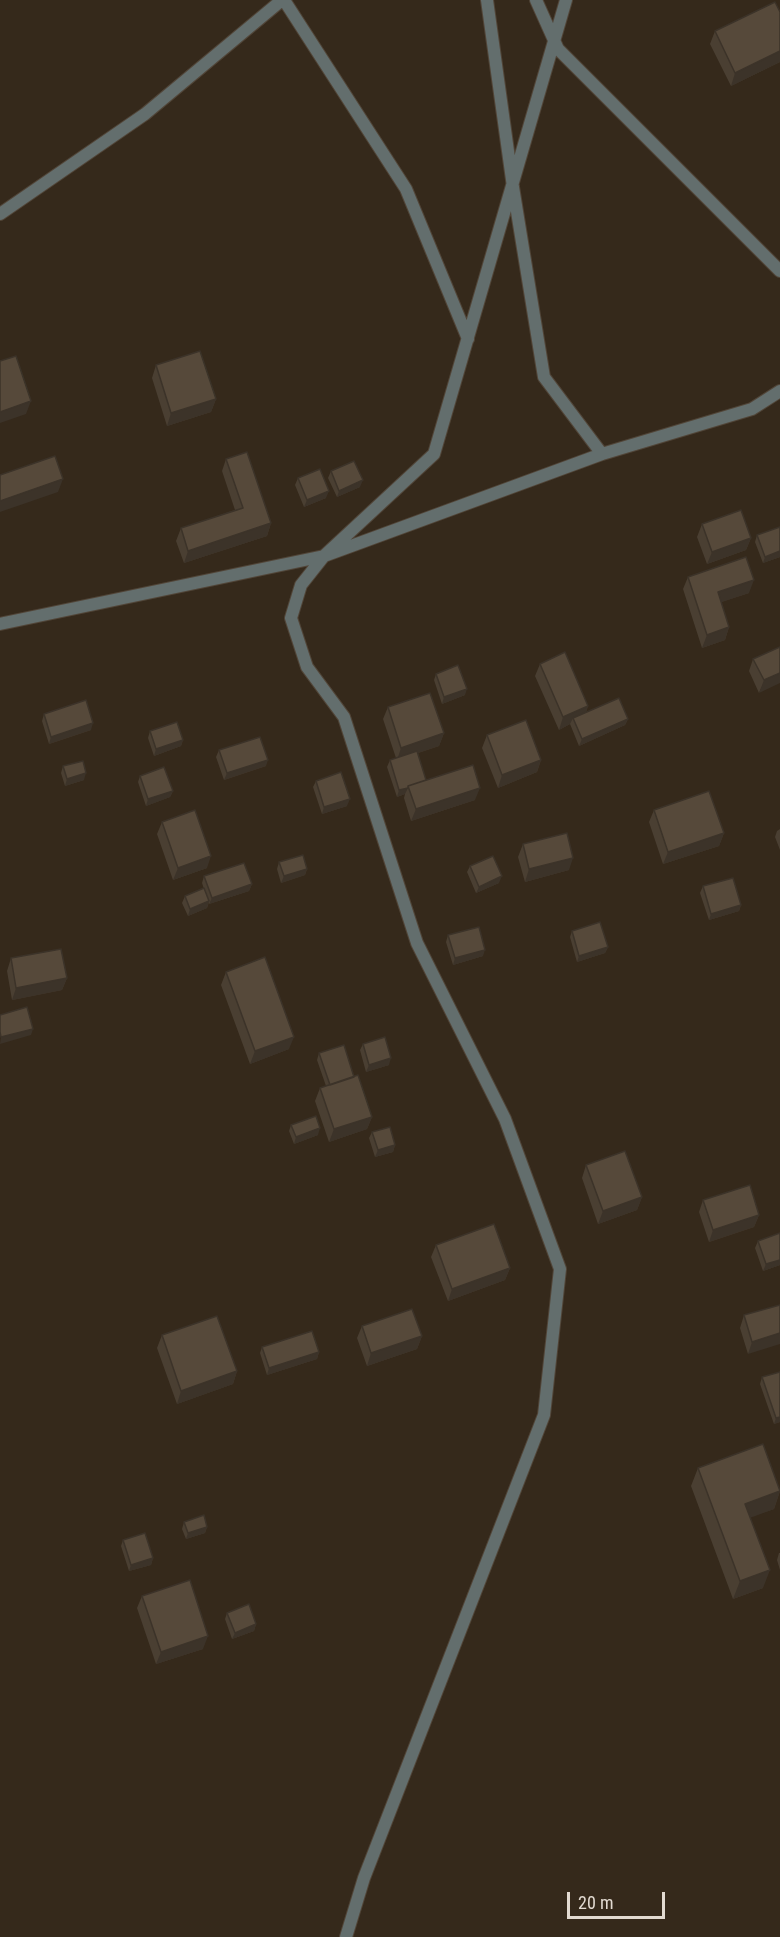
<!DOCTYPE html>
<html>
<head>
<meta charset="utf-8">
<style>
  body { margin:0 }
  #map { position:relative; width:780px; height:1937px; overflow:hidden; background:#35291b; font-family:"Roboto Condensed",sans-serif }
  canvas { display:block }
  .scale { position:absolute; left:567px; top:1892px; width:98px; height:27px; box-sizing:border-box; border:3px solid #e2dad1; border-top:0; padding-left:8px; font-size:18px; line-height:21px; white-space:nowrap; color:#e2dad1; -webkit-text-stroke:4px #35291b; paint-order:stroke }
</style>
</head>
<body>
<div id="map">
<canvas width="780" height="1937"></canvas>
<div class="scale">20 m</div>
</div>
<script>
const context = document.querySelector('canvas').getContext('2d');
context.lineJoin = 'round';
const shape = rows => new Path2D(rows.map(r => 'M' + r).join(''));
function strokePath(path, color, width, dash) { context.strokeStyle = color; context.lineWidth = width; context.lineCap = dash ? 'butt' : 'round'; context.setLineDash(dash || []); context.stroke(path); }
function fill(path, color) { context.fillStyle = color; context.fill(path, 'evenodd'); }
const minor = shape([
  [284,0,406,189,468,339],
  [487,0,513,187,544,377,602,454,752,409,780,391],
  [536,0,558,49,780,271],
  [0,214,145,114,282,0],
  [0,624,324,556,602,454],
  [346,1937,364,1878,544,1415,560,1269,505,1119,417,943,344,717,307,667,291,618,301,585,324,556,434,454,566,0]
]);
strokePath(minor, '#514538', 14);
strokePath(minor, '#636e6d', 12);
fill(shape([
  [780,12,780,62,731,86,710,44,715,31],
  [156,365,216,399,211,412,167,426,152,378],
  [226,459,271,523,267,536,184,563,176,541,181,528,235,510,222,471],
  [331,471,360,487,337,497,328,478],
  [298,478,326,498,304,507,295,485],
  [702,524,751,538,746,550,707,564,697,537],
  [780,527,780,557,763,563,755,542,757,535],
  [688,577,749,593,721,602,729,627,725,640,702,648,683,589],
  [780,647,759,693,749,671,753,659],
  [540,664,588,706,586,712,628,719,625,725,579,746,570,724,559,730,535,676],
  [436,674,465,695,442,704,434,680],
  [388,707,444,733,439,746,418,753,426,780,475,800,411,821,404,798,405,794,397,797,387,767,390,760,396,758,383,719],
  [44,714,91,730,49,744,42,721],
  [150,731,183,740,181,746,154,756,148,738],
  [487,735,541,760,537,772,498,788,482,748],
  [219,750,266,766,224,780,216,757],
  [63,766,84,780,65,786,61,773],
  [140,776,173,791,170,797,146,806,138,782],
  [316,781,347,806,322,814,313,787],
  [654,810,724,833,719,846,663,864,649,822],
  [162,822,207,868,173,880,157,834],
  [780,829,780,850,775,837,777,831],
  [523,844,569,870,525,882,518,857],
  [279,862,307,869,305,875,281,883,277,869],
  [470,866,499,883,476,893,467,872],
  [204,876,252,884,249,891,209,904,209,902,207,908,188,916,182,903,185,896,205,892,202,883],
  [703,886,741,905,739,911,709,920,700,893],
  [572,931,608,947,605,953,577,962,570,937],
  [448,935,483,956,453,965,446,942],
  [11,958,67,978,62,990,12,1000,7,971],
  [226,972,289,1049,250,1064,221,985],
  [363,1044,389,1065,366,1072,360,1050],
  [319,1053,354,1077,372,1117,367,1129,329,1142,315,1101,320,1088,326,1086,317,1060],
  [291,1125,318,1135,294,1144,289,1131],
  [372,1132,395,1145,393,1152,375,1157,369,1138],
  [586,1165,642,1197,637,1210,598,1224,582,1178],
  [703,1200,759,1215,754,1227,709,1242,699,1212],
  [780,1233,780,1265,763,1271,755,1248,758,1241],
  [436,1245,510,1268,505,1280,448,1301,431,1257],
  [780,1305,748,1354,740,1328,744,1315],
  [362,1326,422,1336,417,1349,367,1366,357,1338],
  [162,1335,237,1371,233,1384,177,1404,157,1348],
  [262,1347,319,1352,317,1359,267,1375,260,1353],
  [762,1377,780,1422,774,1424,760,1384],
  [698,1468,780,1491,774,1509,750,1517,763,1588,733,1599,691,1486],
  [184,1522,207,1527,205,1533,186,1539,182,1529],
  [123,1540,153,1558,151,1565,129,1571,121,1546],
  [779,1553,780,1553,780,1570,777,1560],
  [142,1596,203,1649,156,1664,137,1608],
  [227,1613,256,1624,254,1631,232,1639,225,1619]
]), '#4a3f32');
fill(shape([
  [780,51,780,62,731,86,735,73],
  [216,399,211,412,167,426,171,413],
  [31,401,26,414,0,423,0,412],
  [63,479,58,492,0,512,0,501],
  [363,480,360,487,337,497,339,491],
  [329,491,326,498,304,507,307,500],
  [271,523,267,536,184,563,188,551],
  [751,538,746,550,707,564,712,552],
  [780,551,780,557,763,563,765,557],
  [754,580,749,593,713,605,718,592],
  [729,627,725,640,702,648,707,635],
  [780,673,780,683,759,693,764,680],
  [467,689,465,695,442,704,444,697],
  [588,706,584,719,573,718,570,724,559,730,563,717],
  [628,719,625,725,579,746,582,739],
  [93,723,91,730,49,744,51,737],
  [444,733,439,746,397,760,401,748],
  [183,740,181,746,154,756,156,749],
  [268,760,266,766,224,780,227,773],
  [541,760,537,772,498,788,502,775],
  [86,773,84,780,65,786,67,779],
  [408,788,405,794,397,797,399,790],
  [480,788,475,800,411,821,416,809],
  [173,791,170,797,146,806,148,799],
  [350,799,347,806,322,814,324,807],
  [724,833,719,846,663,864,668,852],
  [211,856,207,868,173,880,178,868],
  [573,858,569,870,525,882,529,869],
  [307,869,305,875,281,883,284,876],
  [502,876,499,883,476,893,479,887],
  [252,884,249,891,209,904,212,898],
  [209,901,207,908,188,916,190,909],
  [741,905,739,911,709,920,711,914],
  [608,947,605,953,577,962,579,956],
  [485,950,483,956,453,965,455,958],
  [67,978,62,990,12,1000,16,988],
  [33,1029,31,1035,0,1044,1,1037],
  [294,1037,289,1049,250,1064,255,1051],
  [391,1058,389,1065,366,1072,369,1065],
  [372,1117,367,1129,329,1142,334,1129],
  [320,1128,318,1135,294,1144,296,1137],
  [395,1145,393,1152,375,1157,378,1150],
  [642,1197,637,1210,598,1224,603,1211],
  [759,1215,754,1227,709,1242,713,1230],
  [780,1260,780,1265,763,1271,766,1264],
  [510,1268,505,1280,448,1301,452,1289],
  [780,1333,780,1344,748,1354,752,1342],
  [422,1336,417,1349,367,1366,371,1353],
  [319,1352,317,1359,267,1375,269,1368],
  [237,1371,233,1384,177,1404,181,1391],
  [780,1417,780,1422,774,1424,776,1418],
  [780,1491,774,1509,739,1522,745,1504],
  [207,1527,205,1533,186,1539,188,1533],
  [153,1558,151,1565,129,1571,131,1565],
  [770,1570,763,1588,733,1599,740,1581],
  [256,1624,254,1631,232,1639,235,1633],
  [208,1636,203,1649,156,1664,161,1652]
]), '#3c3329');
const building = shape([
  [775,2,780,12,780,51,735,73,715,31,775,2],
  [200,351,216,399,171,413,156,365,200,351],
  [16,356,31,401,0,412,0,361,16,356],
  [247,452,271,523,188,551,181,528,243,508,226,459,247,452],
  [55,456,63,479,0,501,0,475,55,456],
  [354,461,363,480,339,491,331,471,354,461],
  [320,469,329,491,307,500,298,478,320,469],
  [741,510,751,538,712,552,702,524,741,510],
  [780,527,780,551,765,557,757,535,780,527],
  [746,557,754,580,718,592,729,627,707,635,688,577,746,557],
  [780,647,780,673,764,680,753,659,780,647],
  [565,652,588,706,563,717,540,664,565,652],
  [458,665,467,689,444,697,436,674,458,665],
  [430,693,444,733,401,748,388,707,430,693],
  [619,698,628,719,582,739,573,718,619,698],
  [86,700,93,723,51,737,44,714,86,700],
  [526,720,541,760,502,775,487,735,526,720],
  [177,722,183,740,156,749,150,731,177,722],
  [260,737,268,760,227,773,219,750,260,737],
  [417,751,426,780,408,786,408,788,399,790,390,760,417,751],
  [83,761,86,773,67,779,63,766,83,761],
  [473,765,480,788,416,809,408,786,473,765],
  [164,767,173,791,148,799,140,776,164,767],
  [341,772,350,799,324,807,316,781,341,772],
  [709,791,724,833,668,852,654,810,709,791],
  [195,810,211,856,178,868,162,822,195,810],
  [567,833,573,858,529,869,523,844,567,833],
  [303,855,307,869,284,876,279,862,303,855],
  [493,856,502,876,479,887,470,866,493,856],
  [244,863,252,884,212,898,204,876,244,863],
  [733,878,741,905,711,914,703,886,733,878],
  [204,888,209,901,190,909,185,896,204,888],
  [600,922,608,947,579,956,572,931,600,922],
  [479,927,485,950,455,958,448,935,479,927],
  [61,949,67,978,16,988,11,958,61,949],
  [265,957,294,1037,255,1051,226,972,265,957],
  [27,1007,33,1029,1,1037,0,1032,0,1015,27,1007],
  [385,1037,391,1058,369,1065,363,1044,385,1037],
  [344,1045,354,1077,330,1085,319,1053,344,1045],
  [358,1075,372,1117,334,1129,320,1088,358,1075],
  [316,1116,320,1128,296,1137,291,1125,316,1116],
  [390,1127,395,1145,378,1150,372,1132,390,1127],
  [625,1151,642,1197,603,1211,586,1165,625,1151],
  [750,1185,759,1215,713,1230,703,1200,750,1185],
  [494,1224,510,1268,452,1289,436,1245,494,1224],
  [780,1233,780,1260,766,1264,758,1241,780,1233],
  [780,1305,780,1333,752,1342,744,1315,780,1305],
  [412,1309,422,1336,371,1353,362,1326,412,1309],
  [217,1316,237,1371,181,1391,162,1335,217,1316],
  [312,1331,319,1352,269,1368,262,1347,312,1331],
  [780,1372,780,1417,776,1418,762,1377,780,1372],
  [763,1444,780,1491,745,1504,770,1570,740,1581,698,1468,763,1444],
  [204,1515,207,1527,188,1533,184,1522,204,1515],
  [145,1533,153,1558,131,1565,123,1540,145,1533],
  [190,1580,208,1636,161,1652,142,1596,190,1580],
  [249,1604,256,1624,235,1633,227,1613,249,1604]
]);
fill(building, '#56493a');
strokePath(building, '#3c3329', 1.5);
</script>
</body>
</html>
